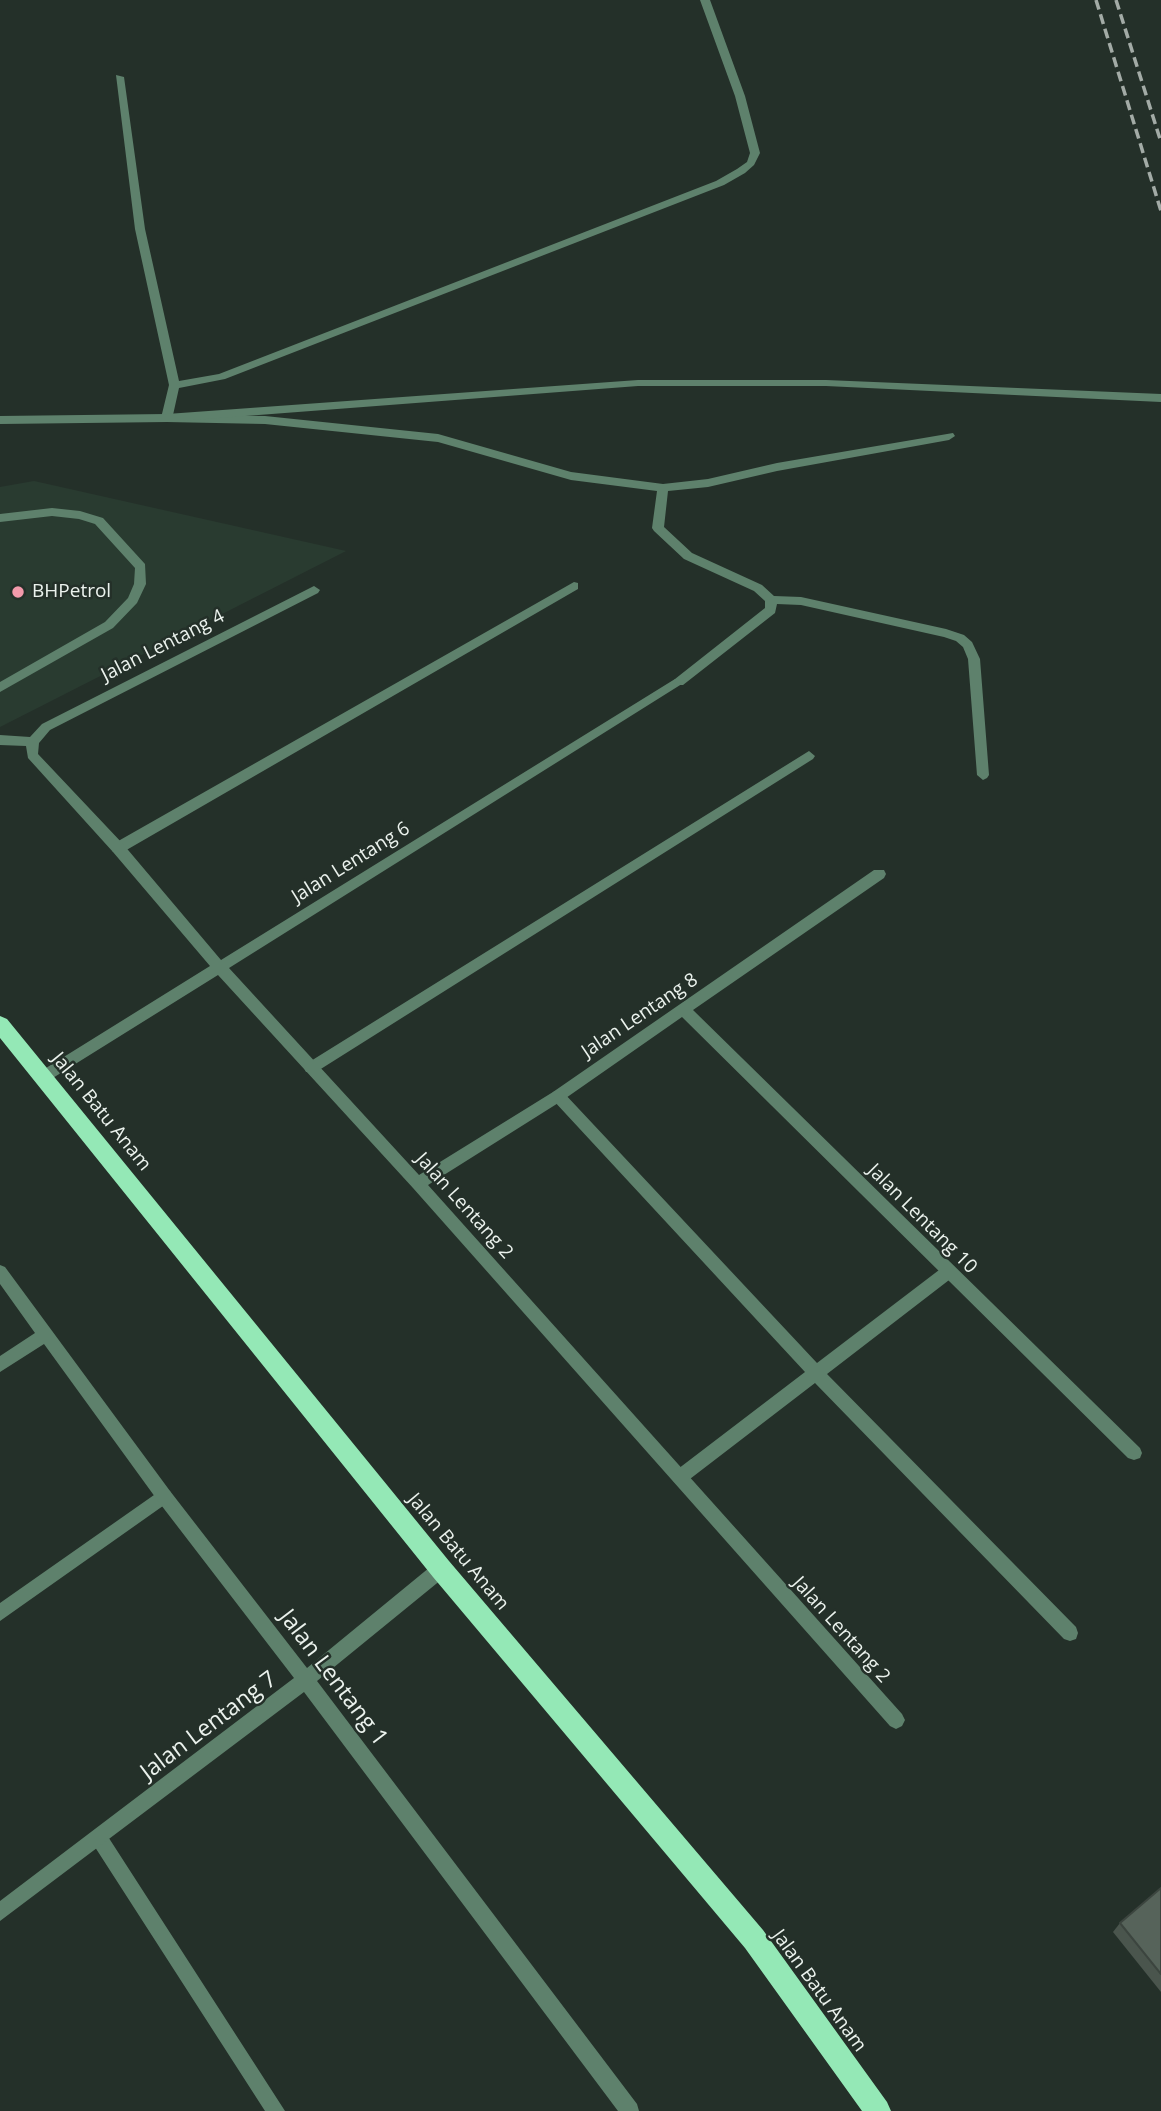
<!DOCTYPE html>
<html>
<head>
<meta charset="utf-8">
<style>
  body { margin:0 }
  canvas { display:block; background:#243029 }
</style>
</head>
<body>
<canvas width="1161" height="2111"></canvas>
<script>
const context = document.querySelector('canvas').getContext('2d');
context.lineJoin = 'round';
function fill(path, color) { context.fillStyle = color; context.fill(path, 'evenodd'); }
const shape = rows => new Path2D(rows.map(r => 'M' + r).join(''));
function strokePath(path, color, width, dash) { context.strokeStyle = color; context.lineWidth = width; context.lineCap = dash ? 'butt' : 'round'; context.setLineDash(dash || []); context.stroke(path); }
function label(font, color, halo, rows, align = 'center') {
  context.font = font + ' "Open Sans",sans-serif'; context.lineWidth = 5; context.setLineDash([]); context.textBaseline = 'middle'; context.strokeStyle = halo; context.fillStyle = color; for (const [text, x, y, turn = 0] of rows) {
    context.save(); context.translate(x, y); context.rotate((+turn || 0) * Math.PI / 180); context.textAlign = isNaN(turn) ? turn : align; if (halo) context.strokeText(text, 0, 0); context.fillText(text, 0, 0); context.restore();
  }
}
fill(shape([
  [34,481,346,551,0,727,0,487]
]), '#293b30');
fill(shape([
  [700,0,710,0,745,96,760,153,754,165,745,173,724,185,225,379,179,388,173,415,265,416,438,434,571,472,663,484,708,479,777,463,953,433,955,436,949,440,777,471,708,487,668,491,664,527,692,553,762,585,774,596,801,597,946,629,964,635,972,642,980,659,989,775,987,778,983,780,977,775,968,659,963,647,956,641,944,637,801,605,777,604,775,613,683,685,675,685,673,682,675,679,765,608,765,601,754,591,684,559,654,531,652,528,657,491,571,480,438,442,265,424,167,422,161,418,169,385,135,229,116,75,124,77,145,229,179,381,219,374,716,181,737,169,747,162,750,153,735,96,700,0],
  [52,508,80,511,103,518,145,564,146,584,137,603,113,628,0,692,0,682,105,622,128,598,134,584,135,568,95,524,79,519,52,516,0,522,0,514,52,508],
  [574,582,578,583,578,589,123,852,113,852,111,848,113,844,574,582],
  [809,751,815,756,813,759,316,1072,306,1072,304,1068,306,1064,809,751],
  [558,1090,563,1092,817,1363,943,1267,948,1265,953,1267,956,1272,953,1277,827,1374,1076,1627,1078,1633,1076,1639,1070,1641,1064,1639,815,1383,686,1482,680,1484,674,1482,672,1477,674,1472,805,1372,553,1100,551,1096,553,1092,558,1090],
  [164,1488,170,1491,172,1496,170,1501,0,1621,0,1603,164,1488],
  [99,1829,105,1832,285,2111,265,2111,93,1844,90,1838,93,1832,99,1829]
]), '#5e816c');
fill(shape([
  [638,380,826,380,1161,394,1161,402,826,386,638,386,167,422,0,424,0,416,167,414,638,380],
  [314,586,320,590,318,593,50,730,39,743,38,754,123,844,221,960,675,679,683,679,685,682,229,968,419,1175,553,1092,874,870,884,870,886,874,884,878,693,1010,1140,1448,1142,1453,1140,1458,1134,1460,1128,1458,682,1017,563,1100,428,1185,902,1714,905,1720,902,1726,896,1729,890,1726,413,1188,218,975,48,1081,38,1081,36,1077,38,1073,210,966,113,852,28,758,26,746,0,745,0,735,30,737,42,724,314,586],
  [0,1265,5,1267,170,1491,307,1668,435,1563,441,1561,447,1563,449,1569,447,1575,317,1681,637,2104,639,2111,618,2111,304,1692,0,1921,0,1901,294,1678,158,1501,44,1344,0,1372,0,1356,35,1333,0,1284,0,1265]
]), '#5e816c');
fill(shape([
  [0,1016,7,1019,449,1561,763,1930,887,2102,891,2111,862,2111,745,1948,433,1577,0,1038,0,1016]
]), '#94e8b6');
strokePath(shape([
  [1096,0,1161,211],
  [1116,0,1161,142]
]), '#a3aba6', 3.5, [10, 5]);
fill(shape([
  [1161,1888,1161,1992,1113,1932,1120,1923]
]), '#4a554d');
const building = shape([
  [1161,1888,1161,1974,1120,1923,1161,1888]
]);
fill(building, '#56635a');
strokePath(building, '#3c453f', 2);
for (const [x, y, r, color] of [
  [18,592,7,"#f39aab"]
]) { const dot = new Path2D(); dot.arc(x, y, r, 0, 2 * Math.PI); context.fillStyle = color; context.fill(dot); strokePath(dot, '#243029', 2.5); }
label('19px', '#ebf2ed', '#243029', [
  ["BHPetrol",32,592]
], 'left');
label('19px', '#ebf2ed', '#243029', [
  ["Jalan Lentang 4",163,646,-27],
  ["Jalan Lentang 6",351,863,-32],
  ["Jalan Lentang 8",640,1016,-34],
  ["Jalan Batu Anam",101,1112,51],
  ["Jalan Lentang 2",464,1206,48],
  ["Jalan Lentang 10",922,1219,45],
  ["Jalan Batu Anam",458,1552,50],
  ["Jalan Lentang 2",841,1630,48],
  ["Jalan Batu Anam",819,1991,54]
]);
label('23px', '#ebf2ed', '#243029', [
  ["Jalan Lentang 1",333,1678,53],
  ["Jalan Lentang 7",209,1726,-37]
]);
</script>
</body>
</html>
